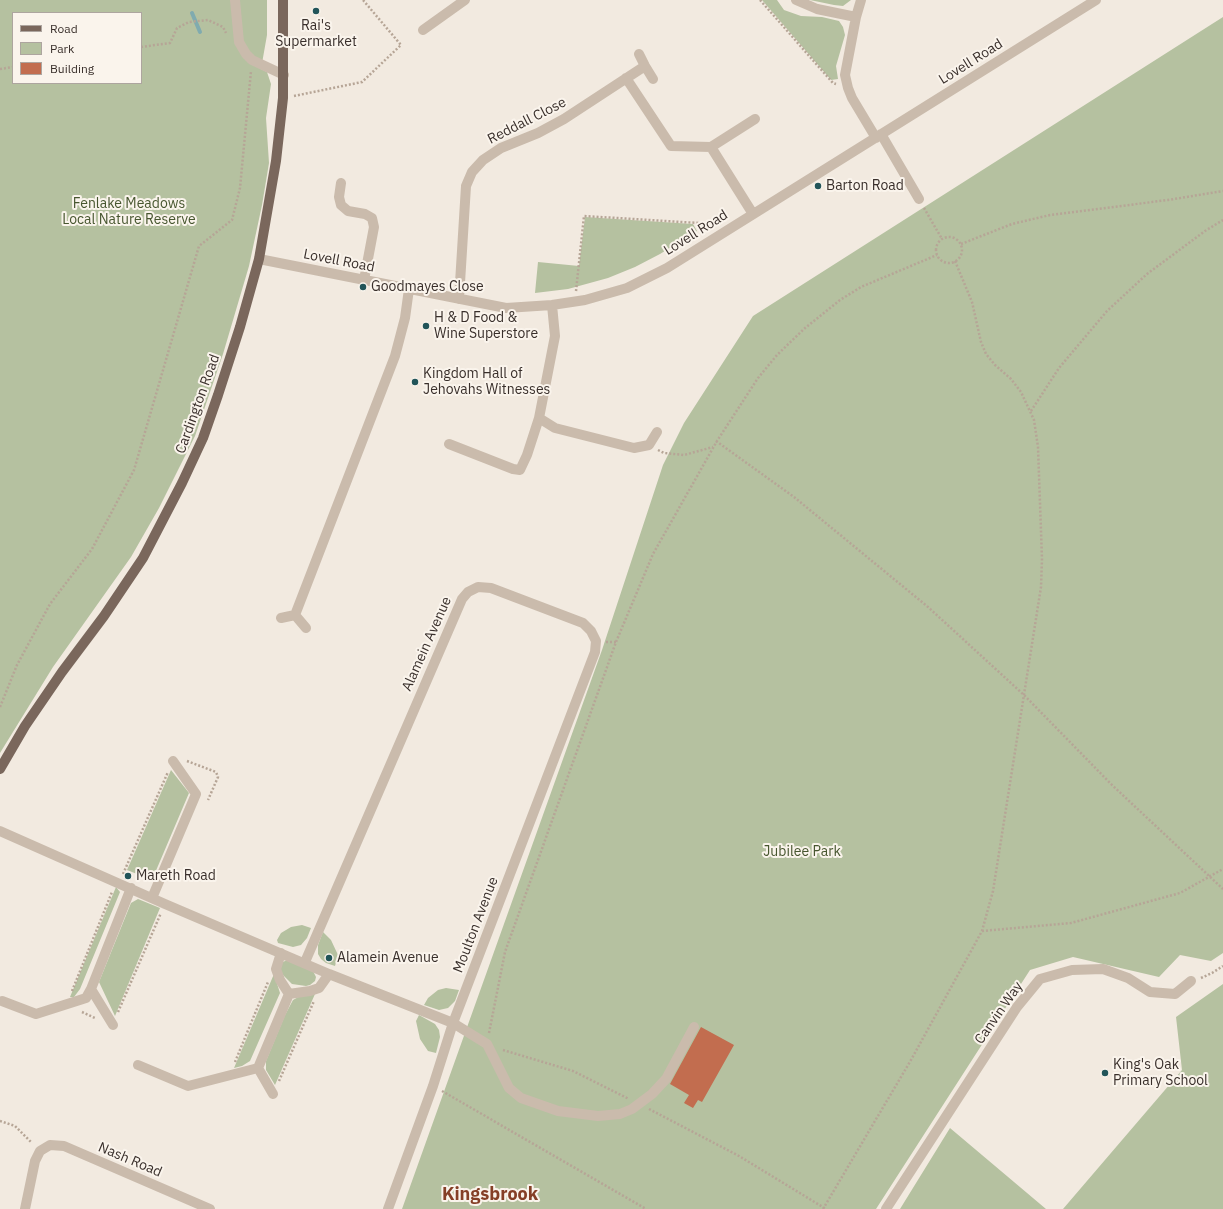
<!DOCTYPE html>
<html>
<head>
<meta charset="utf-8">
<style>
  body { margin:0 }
  #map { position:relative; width:1223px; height:1209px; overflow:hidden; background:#f2eae0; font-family:"IBM Plex Sans",sans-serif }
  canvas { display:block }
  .legend { position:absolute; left:12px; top:12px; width:130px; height:72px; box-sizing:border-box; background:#faf4ec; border:1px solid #ada59f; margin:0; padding:5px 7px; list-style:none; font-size:12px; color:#392f2b }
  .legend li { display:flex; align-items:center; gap:8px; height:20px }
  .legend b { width:20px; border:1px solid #ada59f }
</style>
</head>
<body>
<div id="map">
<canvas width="1223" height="1209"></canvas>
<ul class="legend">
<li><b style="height:5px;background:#7a675c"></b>Road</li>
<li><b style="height:11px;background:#b5c1a0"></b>Park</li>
<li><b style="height:11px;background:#c26d4f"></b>Building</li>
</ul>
</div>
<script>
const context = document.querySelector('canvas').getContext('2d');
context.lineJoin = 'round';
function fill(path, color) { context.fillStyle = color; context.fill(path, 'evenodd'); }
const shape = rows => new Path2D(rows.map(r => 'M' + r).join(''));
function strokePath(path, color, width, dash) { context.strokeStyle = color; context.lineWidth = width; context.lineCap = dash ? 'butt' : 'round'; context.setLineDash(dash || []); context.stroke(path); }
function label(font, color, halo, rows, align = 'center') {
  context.font = font + ' "IBM Plex Sans",sans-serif'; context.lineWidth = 4; context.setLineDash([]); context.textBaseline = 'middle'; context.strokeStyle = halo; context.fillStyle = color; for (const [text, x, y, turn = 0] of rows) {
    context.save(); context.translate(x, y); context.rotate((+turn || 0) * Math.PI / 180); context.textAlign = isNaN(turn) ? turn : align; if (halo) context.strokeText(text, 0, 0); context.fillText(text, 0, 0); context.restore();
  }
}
fill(shape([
  [0,0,267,0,267,35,261,69,267,72,271,84,266,118,269,163,262,205,249,266,223,354,195,436,159,508,131,557,53,667,0,753],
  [13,13,141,13,141,83,13,83],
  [762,0,777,0,784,10,801,16,822,17,839,21,843,27,845,35,836,66,838,79,831,80],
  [810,0,851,0,843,6,834,5],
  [1223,17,1223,953,1211,961,1180,955,1159,977,1073,957,1030,970,876,1209,402,1209,602,650,663,465,684,423,753,316],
  [585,217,693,224,697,231,660,254,635,267,608,278,568,289,535,293,538,262,579,266],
  [171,770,189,793,152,880,127,870],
  [116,887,120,892,80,989,74,997,70,997],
  [138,899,160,908,115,1016,99,982,131,903],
  [302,925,311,928,307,938,301,945,293,947,278,943,277,940,281,933,291,927],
  [323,932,331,940,338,955,335,966,326,963,321,959,318,954,318,945],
  [285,961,291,961,312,969,316,977,315,981,310,985,306,986,292,984,281,973,281,963],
  [274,974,280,993,250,1061,242,1066,234,1068],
  [1223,984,1223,1209,1063,1209,1182,1070,1176,1017],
  [446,988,459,990,455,1001,448,1008,439,1010,424,1005,428,998,438,990],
  [315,994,275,1085,266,1070,266,1061,285,1015,293,1000,302,995],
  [419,1015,435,1024,439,1030,440,1037,436,1053,428,1051,420,1039,416,1021],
  [950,1128,1046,1209,900,1209]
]), '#b5c1a0');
strokePath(shape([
  [192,13,200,32]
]), '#80abaf', 4);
fill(shape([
  [701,1027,734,1045,702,1102,698,1100,693,1108,684,1103,689,1095,670,1084]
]), '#c26d4f');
strokePath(shape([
  [760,0,833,83,836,84],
  [141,47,170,43,177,28,189,22,208,20,223,27,226,33],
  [0,69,13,67],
  [294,96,362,82,401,45,363,0],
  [924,208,942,239],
  '936 250a13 13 0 1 1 26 0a13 13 0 1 1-26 0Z',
  [961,244,1012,224,1050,215,1168,200,1223,191],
  [576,291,584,216,715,224],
  [1031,411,1059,368,1107,311,1147,274,1205,231,1223,220],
  [716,441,794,497,928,607,1024,695,1112,785,1223,889],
  [658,450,664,453,684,455,713,447],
  [606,642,616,642],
  [0,707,17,665,50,604,92,549,134,470,199,246,232,220,240,188,251,71],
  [187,761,216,772,218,777,208,800],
  [123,874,168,772],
  [982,931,1071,923,1180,893,1223,869],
  [1201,978,1212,973,1223,966],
  [72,991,112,892],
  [82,1012,95,1018],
  [118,1012,161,913],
  [489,1033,505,952,616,642,653,554,717,441,758,378,777,355,805,328,840,300,861,287,937,255],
  [503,1050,573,1071,629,1099],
  [235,1062,268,982],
  [279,1081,314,1001],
  [442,1091,646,1209],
  [649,1109,739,1156,826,1209],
  [0,1121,15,1126,32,1143],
  [823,1209,911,1060,982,931,993,891,1041,587,1042,559,1038,447,1034,420,1021,392,1011,379,995,365,986,354,981,342,972,302,955,261]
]), '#b6a596', 2.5, [2, 2]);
strokePath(shape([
  [235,0,239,42,246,54,252,60,284,75],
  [796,0,817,9,856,17],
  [861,0,856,17,845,75,848,88,852,98,876,138],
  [423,30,465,0],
  [639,54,645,66,653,79],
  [626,78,671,146,711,147,755,119],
  [881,134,919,199],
  [711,147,753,214],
  [341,183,339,197,341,205,348,211,365,214,372,218,374,227,364,280],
  [259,259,506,308,552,305,585,300,627,288,667,268,1096,0],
  [459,299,466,186,472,172,483,160,501,148,538,133,564,119,645,66],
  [552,305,555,336,539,418,555,428,634,448,649,445,657,432],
  [449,444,513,469,520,470,527,455,539,418],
  [295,615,306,628],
  [281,618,295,615,395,356,405,318,409,289],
  [0,831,165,904,329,974,453,1023,487,1044,509,1088,521,1098,558,1111,598,1116,620,1114,632,1109,652,1094,666,1079,694,1027],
  [152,898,196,794,173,761],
  [281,953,276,969,280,980,289,994,310,991,319,988,329,974],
  [305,962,462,599,468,592,478,587,491,588,583,623,591,631,596,641,595,652,453,1023,433,1086,388,1209],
  [2,1001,36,1014,86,998,91,989],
  [113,1025,91,989,131,888],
  [138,1065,188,1086,258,1068],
  [273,1094,258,1068,289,994],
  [25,1209,35,1161,40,1151,50,1145,64,1146,210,1209],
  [886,1209,1017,1007,1040,979,1072,970,1103,969,1128,978,1150,992,1175,994,1191,981]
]), '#cabbac', 10);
strokePath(shape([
  [0,769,25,726,62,672,104,616,143,558,182,483,203,438,218,395,240,327,259,259,276,161,283,98,283,0]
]), '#7a675c', 10);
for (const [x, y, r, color] of [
  [316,11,4,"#215459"],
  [818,186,4,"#215459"],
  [363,287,4,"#215459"],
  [426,326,4,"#215459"],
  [415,382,4,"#215459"],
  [128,876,4,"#215459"],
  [329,958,4,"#215459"],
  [1105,1073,4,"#215459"]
]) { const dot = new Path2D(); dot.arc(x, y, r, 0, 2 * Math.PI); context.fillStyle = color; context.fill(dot); strokePath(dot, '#faf4ec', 1.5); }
label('14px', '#392f2b', '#faf4ec', [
  ["Rai's",316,26,"center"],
  ["Supermarket",316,42,"center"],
  ["Barton Road",826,186],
  ["Goodmayes Close",371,287],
  ["H & D Food &",434,318],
  ["Wine Superstore",434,334],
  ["Kingdom Hall of",423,374],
  ["Jehovahs Witnesses",423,390],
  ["Mareth Road",136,876],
  ["Alamein Avenue",337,958],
  ["King's Oak",1113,1065],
  ["Primary School",1113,1081]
], 'left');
label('14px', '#392f2b', '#faf4ec', [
  ["Lovell Road",971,62,-32],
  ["Reddall Close",527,121,-27],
  ["Lovell Road",696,233,-32],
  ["Lovell Road",339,261,11],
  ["Cardington Road",198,404,-70],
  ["Alamein Avenue",427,644,-66],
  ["Moulton Avenue",476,925,-69],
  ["Canvin Way",999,1013,-55],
  ["Nash Road",130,1160,23]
]);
label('14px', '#47562f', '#faf4ec', [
  ["Fenlake Meadows",129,204],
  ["Local Nature Reserve",129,220],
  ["Jubilee Park",802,852]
]);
label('bold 18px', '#853f26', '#faf4ec', [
  ["Kingsbrook",490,1195]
]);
</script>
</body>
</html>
